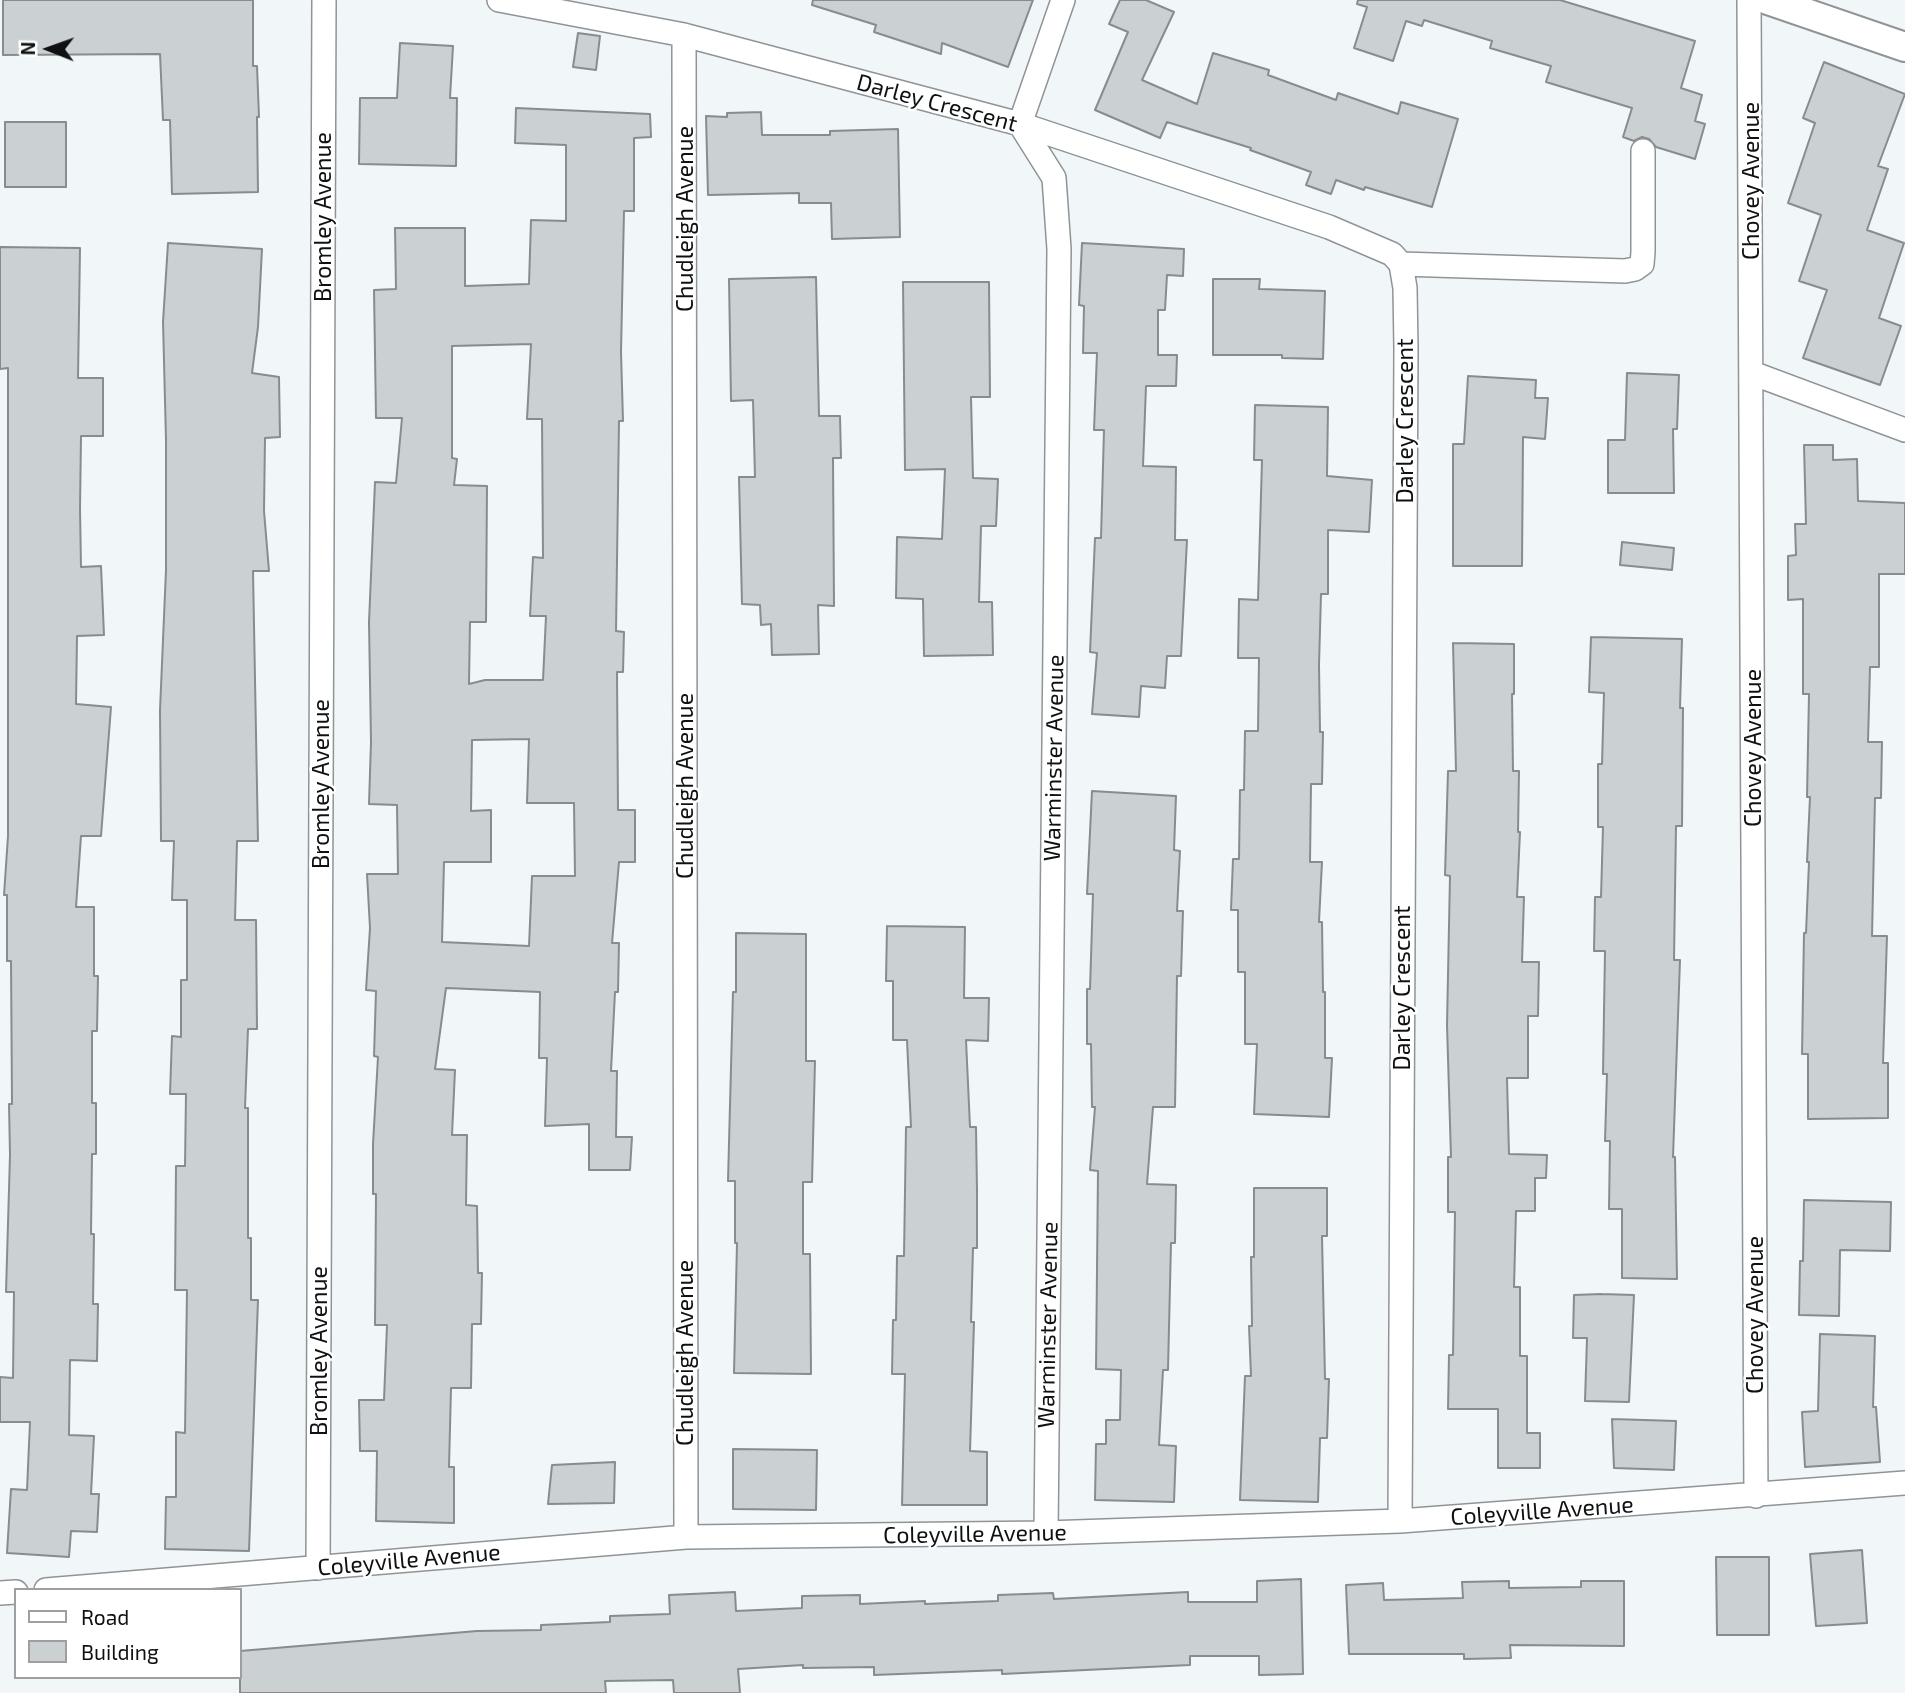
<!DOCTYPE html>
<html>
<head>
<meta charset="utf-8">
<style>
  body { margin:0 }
  #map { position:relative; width:1905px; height:1693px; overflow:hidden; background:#f1f6f9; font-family:"Exo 2",sans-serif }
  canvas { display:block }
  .legend { position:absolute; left:14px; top:1588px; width:228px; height:91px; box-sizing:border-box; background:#fff; border:2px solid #9f9fa0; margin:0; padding:9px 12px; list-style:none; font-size:21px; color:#0e1011 }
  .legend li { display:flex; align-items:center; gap:14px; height:35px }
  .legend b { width:35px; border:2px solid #9f9fa0 }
  .north { position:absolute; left:14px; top:14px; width:70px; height:70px; -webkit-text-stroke:5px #fff; paint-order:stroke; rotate:271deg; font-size:19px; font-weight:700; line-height:28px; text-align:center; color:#0e1011 }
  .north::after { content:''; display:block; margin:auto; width:24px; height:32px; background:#0e1011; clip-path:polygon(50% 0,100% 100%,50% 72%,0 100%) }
</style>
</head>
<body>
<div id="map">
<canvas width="1905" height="1693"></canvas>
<ul class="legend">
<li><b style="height:9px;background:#fff"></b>Road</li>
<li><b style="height:19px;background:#cbd0d3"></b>Building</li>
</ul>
<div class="north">N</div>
</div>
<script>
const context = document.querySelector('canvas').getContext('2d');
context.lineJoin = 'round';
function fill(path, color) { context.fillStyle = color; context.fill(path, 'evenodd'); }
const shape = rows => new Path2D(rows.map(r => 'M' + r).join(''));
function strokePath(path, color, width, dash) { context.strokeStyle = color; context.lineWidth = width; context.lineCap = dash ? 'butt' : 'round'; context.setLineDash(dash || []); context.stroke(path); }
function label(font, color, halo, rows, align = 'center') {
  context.font = font + ' "Exo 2",sans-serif'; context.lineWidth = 5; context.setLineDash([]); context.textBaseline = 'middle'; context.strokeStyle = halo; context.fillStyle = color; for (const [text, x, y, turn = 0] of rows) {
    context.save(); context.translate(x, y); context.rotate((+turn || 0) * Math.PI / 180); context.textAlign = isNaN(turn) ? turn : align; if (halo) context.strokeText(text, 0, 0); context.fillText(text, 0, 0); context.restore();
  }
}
const building = shape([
  [3,0,253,0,253,66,257,66,259,117,257,117,258,192,172,194,170,120,163,120,160,54,3,55,3,0],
  [813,0,1033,0,1008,67,942,43,941,54,874,32,876,25,812,5,813,0],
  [1120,0,1146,0,1174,12,1142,80,1197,104,1213,53,1269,70,1268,75,1336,100,1338,93,1398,114,1401,102,1458,119,1432,207,1365,187,1364,190,1336,180,1331,194,1306,185,1311,172,1250,150,1251,148,1167,122,1160,138,1095,110,1128,32,1109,24,1120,0],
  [1358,0,1560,0,1695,41,1681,88,1702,95,1695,121,1705,124,1695,159,1656,147,1649,139,1642,137,1634,141,1623,137,1632,108,1546,82,1551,66,1490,48,1492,41,1424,20,1422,26,1406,21,1393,61,1354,48,1367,7,1357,4,1358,0],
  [578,33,600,36,596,70,573,67,578,33],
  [400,43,453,46,450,98,457,98,456,166,359,164,360,98,397,98,400,43],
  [1824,62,1905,94,1878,166,1888,169,1867,230,1904,243,1879,318,1901,326,1880,385,1803,358,1827,290,1799,281,1821,215,1788,203,1815,123,1803,118,1824,62],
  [516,108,650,114,651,137,634,138,634,211,624,211,621,352,623,421,619,421,616,631,624,632,623,672,617,672,618,810,635,810,635,862,619,862,612,943,619,943,618,992,615,992,611,1071,617,1071,616,1137,632,1137,630,1170,589,1170,589,1124,545,1126,547,1058,539,1058,540,992,446,988,435,1069,455,1070,452,1135,467,1135,466,1205,477,1206,478,1273,482,1273,481,1324,472,1324,471,1388,451,1388,449,1467,454,1467,454,1523,376,1521,377,1451,360,1451,359,1400,384,1400,387,1325,375,1325,376,1194,373,1194,373,1144,378,1057,374,1056,376,991,366,990,370,928,367,874,398,874,397,805,369,804,371,742,369,622,375,482,396,483,402,418,376,418,374,290,396,289,395,228,465,228,465,286,529,284,531,220,566,221,566,145,515,143,516,108],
  [531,344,527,419,542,419,543,558,533,557,530,616,546,616,543,680,485,680,469,684,470,622,486,622,487,486,454,485,457,459,452,458,452,346,531,344],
  [529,739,527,803,574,803,575,876,532,876,529,946,442,942,444,862,491,862,491,810,471,811,472,740,529,739],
  [761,112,762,135,830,135,830,131,898,129,900,237,832,239,831,203,799,203,799,193,708,195,706,116,727,117,727,113,761,112],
  [5,122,66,122,66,187,5,187,5,122],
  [168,243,262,249,258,327,252,373,279,377,280,437,265,438,264,511,269,571,253,571,258,841,237,841,235,920,256,920,257,1029,248,1029,245,1108,248,1108,248,1238,251,1238,251,1300,258,1300,249,1551,165,1549,166,1497,176,1497,176,1432,185,1433,187,1290,175,1290,176,1166,185,1166,186,1094,170,1094,172,1036,181,1037,181,980,187,980,187,900,172,900,174,841,161,841,160,710,166,570,166,440,163,322,168,243],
  [1082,243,1184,249,1183,276,1167,275,1165,310,1158,310,1158,355,1177,355,1176,386,1146,386,1143,466,1176,467,1175,540,1187,540,1181,656,1167,656,1165,688,1141,686,1139,717,1092,714,1097,653,1090,652,1095,538,1101,538,1104,430,1094,430,1097,353,1083,353,1084,306,1079,305,1082,243],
  [0,247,80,248,78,378,103,378,103,436,81,436,80,509,81,567,101,566,104,635,77,636,76,704,111,707,101,836,81,836,76,907,94,907,94,976,98,976,97,1031,92,1031,92,1103,96,1103,96,1154,92,1154,91,1234,94,1234,93,1304,98,1304,97,1361,70,1360,69,1435,94,1436,91,1494,99,1494,97,1532,71,1531,69,1557,7,1553,11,1489,27,1490,30,1422,0,1422,0,1377,13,1378,14,1292,6,1292,10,1155,9,1104,12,1104,11,961,7,961,7,895,4,895,8,836,8,368,0,369,0,247],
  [816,277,819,416,840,416,841,458,833,458,834,606,818,605,819,654,772,655,771,624,761,625,760,605,742,604,739,477,755,477,753,400,731,401,729,279,816,277],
  [1213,279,1260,279,1259,289,1325,291,1323,359,1282,358,1282,355,1213,355,1213,279],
  [903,282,989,282,990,397,971,397,973,478,998,479,996,526,981,526,979,602,992,602,993,655,924,656,923,599,896,598,897,537,942,539,945,469,905,470,903,282],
  [1627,373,1679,375,1677,429,1673,429,1674,493,1608,493,1608,440,1625,440,1627,373],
  [1468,376,1536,380,1535,398,1548,398,1545,439,1523,437,1522,566,1453,566,1453,444,1464,444,1468,376],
  [1255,405,1328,407,1327,476,1372,480,1369,532,1328,530,1328,594,1321,594,1319,665,1320,732,1323,732,1322,784,1311,784,1310,862,1322,862,1319,922,1322,922,1323,992,1325,992,1325,1058,1332,1058,1329,1117,1254,1114,1257,1044,1245,1044,1245,972,1238,972,1238,910,1231,910,1233,859,1239,859,1240,790,1244,790,1245,731,1258,731,1259,658,1238,658,1239,599,1258,600,1262,460,1254,460,1255,405],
  [1804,445,1833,445,1833,460,1857,459,1858,501,1905,503,1905,574,1879,574,1879,667,1870,667,1868,742,1882,742,1881,798,1875,798,1872,936,1887,936,1883,1063,1888,1063,1888,1118,1808,1119,1808,1054,1802,1054,1804,933,1806,933,1809,862,1807,862,1810,797,1807,797,1809,694,1803,694,1803,599,1788,600,1788,556,1796,555,1795,524,1806,524,1804,445],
  [1622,542,1674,548,1672,570,1620,565,1622,542],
  [1591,637,1682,639,1680,708,1683,708,1682,826,1676,826,1674,960,1680,960,1673,1157,1675,1157,1677,1279,1622,1278,1622,1209,1609,1209,1610,1141,1605,1141,1607,1074,1603,1074,1605,951,1594,951,1595,897,1601,897,1603,827,1598,827,1598,764,1602,764,1604,693,1589,692,1591,637],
  [1453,643,1514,644,1514,694,1512,694,1513,771,1519,771,1518,832,1520,832,1517,897,1524,897,1522,962,1539,962,1538,1016,1528,1016,1528,1078,1507,1078,1509,1154,1547,1155,1546,1178,1535,1178,1535,1211,1516,1211,1514,1287,1520,1287,1520,1356,1527,1356,1527,1433,1540,1433,1540,1468,1498,1468,1498,1409,1448,1409,1449,1355,1453,1355,1455,1212,1448,1212,1448,1157,1451,1157,1447,1025,1450,876,1445,875,1448,771,1456,771,1453,643],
  [1092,791,1176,796,1174,850,1180,851,1177,911,1183,911,1181,976,1177,976,1175,1107,1153,1107,1147,1184,1176,1185,1175,1243,1171,1243,1168,1370,1163,1370,1159,1445,1176,1446,1174,1502,1095,1500,1096,1444,1106,1444,1106,1420,1120,1420,1121,1370,1096,1369,1098,1171,1090,1170,1095,1107,1092,1107,1091,1044,1087,1044,1087,989,1090,989,1093,894,1087,894,1092,791],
  [887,926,965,927,964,998,989,998,988,1041,966,1040,970,1127,976,1127,977,1190,977,1248,973,1248,971,1322,974,1322,970,1451,987,1452,987,1505,902,1505,905,1374,892,1374,893,1320,896,1320,897,1256,904,1256,906,1127,911,1127,907,1040,893,1040,893,981,886,981,887,926],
  [736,933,806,934,806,1061,815,1061,812,1182,803,1182,803,1254,810,1254,811,1374,734,1373,737,1243,735,1243,735,1181,728,1181,733,992,736,992,736,933],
  [1254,1188,1327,1188,1327,1236,1322,1236,1325,1379,1329,1379,1327,1438,1320,1438,1318,1502,1240,1500,1245,1376,1251,1376,1249,1326,1252,1326,1251,1257,1254,1257,1254,1188],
  [1804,1200,1891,1202,1890,1251,1840,1250,1839,1316,1799,1315,1800,1261,1803,1261,1804,1200],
  [1601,1294,1634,1295,1629,1402,1585,1401,1587,1338,1573,1338,1574,1295,1601,1294],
  [1820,1334,1875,1336,1873,1407,1876,1407,1880,1462,1805,1467,1802,1412,1818,1411,1820,1334],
  [1612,1419,1676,1421,1674,1470,1614,1468,1612,1419],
  [733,1449,817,1450,816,1510,733,1509,733,1449],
  [615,1462,614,1503,548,1504,552,1465,615,1462],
  [1862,1550,1867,1623,1816,1626,1810,1554,1862,1550],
  [1716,1557,1769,1557,1769,1635,1717,1635,1716,1557],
  [1301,1579,1303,1674,1259,1675,1259,1656,1190,1656,1190,1665,1002,1674,1002,1670,874,1675,874,1667,803,1668,803,1665,738,1669,740,1693,674,1693,673,1680,605,1681,606,1693,240,1693,240,1651,477,1631,541,1630,541,1625,610,1622,610,1616,670,1614,669,1595,735,1592,736,1611,802,1608,802,1596,860,1595,860,1604,925,1601,925,1604,998,1601,998,1595,1053,1593,1054,1599,1188,1592,1188,1602,1257,1602,1257,1581,1301,1579],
  [1509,1581,1509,1588,1581,1587,1581,1581,1624,1581,1624,1646,1510,1645,1511,1658,1464,1659,1464,1654,1349,1654,1346,1585,1383,1583,1384,1600,1463,1598,1462,1582,1509,1581]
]);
fill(building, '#cbd0d3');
strokePath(building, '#878c8e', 2);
const minor = shape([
  [499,0,684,35,1020,124,1329,227,1392,254,1401,264,1405,288,1406,349,1400,1521],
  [1749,0,1756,1496],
  [684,35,686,1537],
  [1401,264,1625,271,1635,269,1642,264,1643,252,1643,151],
  [1752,373,1905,430],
  [1046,1533,1059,249,1054,178,1020,124,1063,0],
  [318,1568,324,0],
  [46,1590,686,1537,1046,1533,1400,1521,1905,1483],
  [0,1593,16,1592]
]);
const tertiary = shape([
  [1768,0,1905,47]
]);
strokePath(minor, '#8f9497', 26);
strokePath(tertiary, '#8f9497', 32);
strokePath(minor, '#fff', 23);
strokePath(tertiary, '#fff', 28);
label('23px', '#0e1011', '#fff', [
  ["Darley Crescent",937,103,15],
  ["Chovey Avenue",1751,181,-90],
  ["Bromley Avenue",323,217,-90],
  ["Chudleigh Avenue",685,219,-90],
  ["Darley Crescent",1405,421,-90],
  ["Chovey Avenue",1753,748,-90],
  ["Warminster Avenue",1054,758,-89],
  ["Bromley Avenue",321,784,-90],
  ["Chudleigh Avenue",685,786,-90],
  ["Darley Crescent",1402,988,-90],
  ["Chovey Avenue",1755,1315,-90],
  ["Warminster Avenue",1048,1325,-89],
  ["Bromley Avenue",319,1351,-90],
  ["Chudleigh Avenue",685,1353,-90],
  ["Coleyville Avenue",1542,1511,-4],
  ["Coleyville Avenue",975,1534,-1],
  ["Coleyville Avenue",409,1560,-5]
]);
</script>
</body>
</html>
